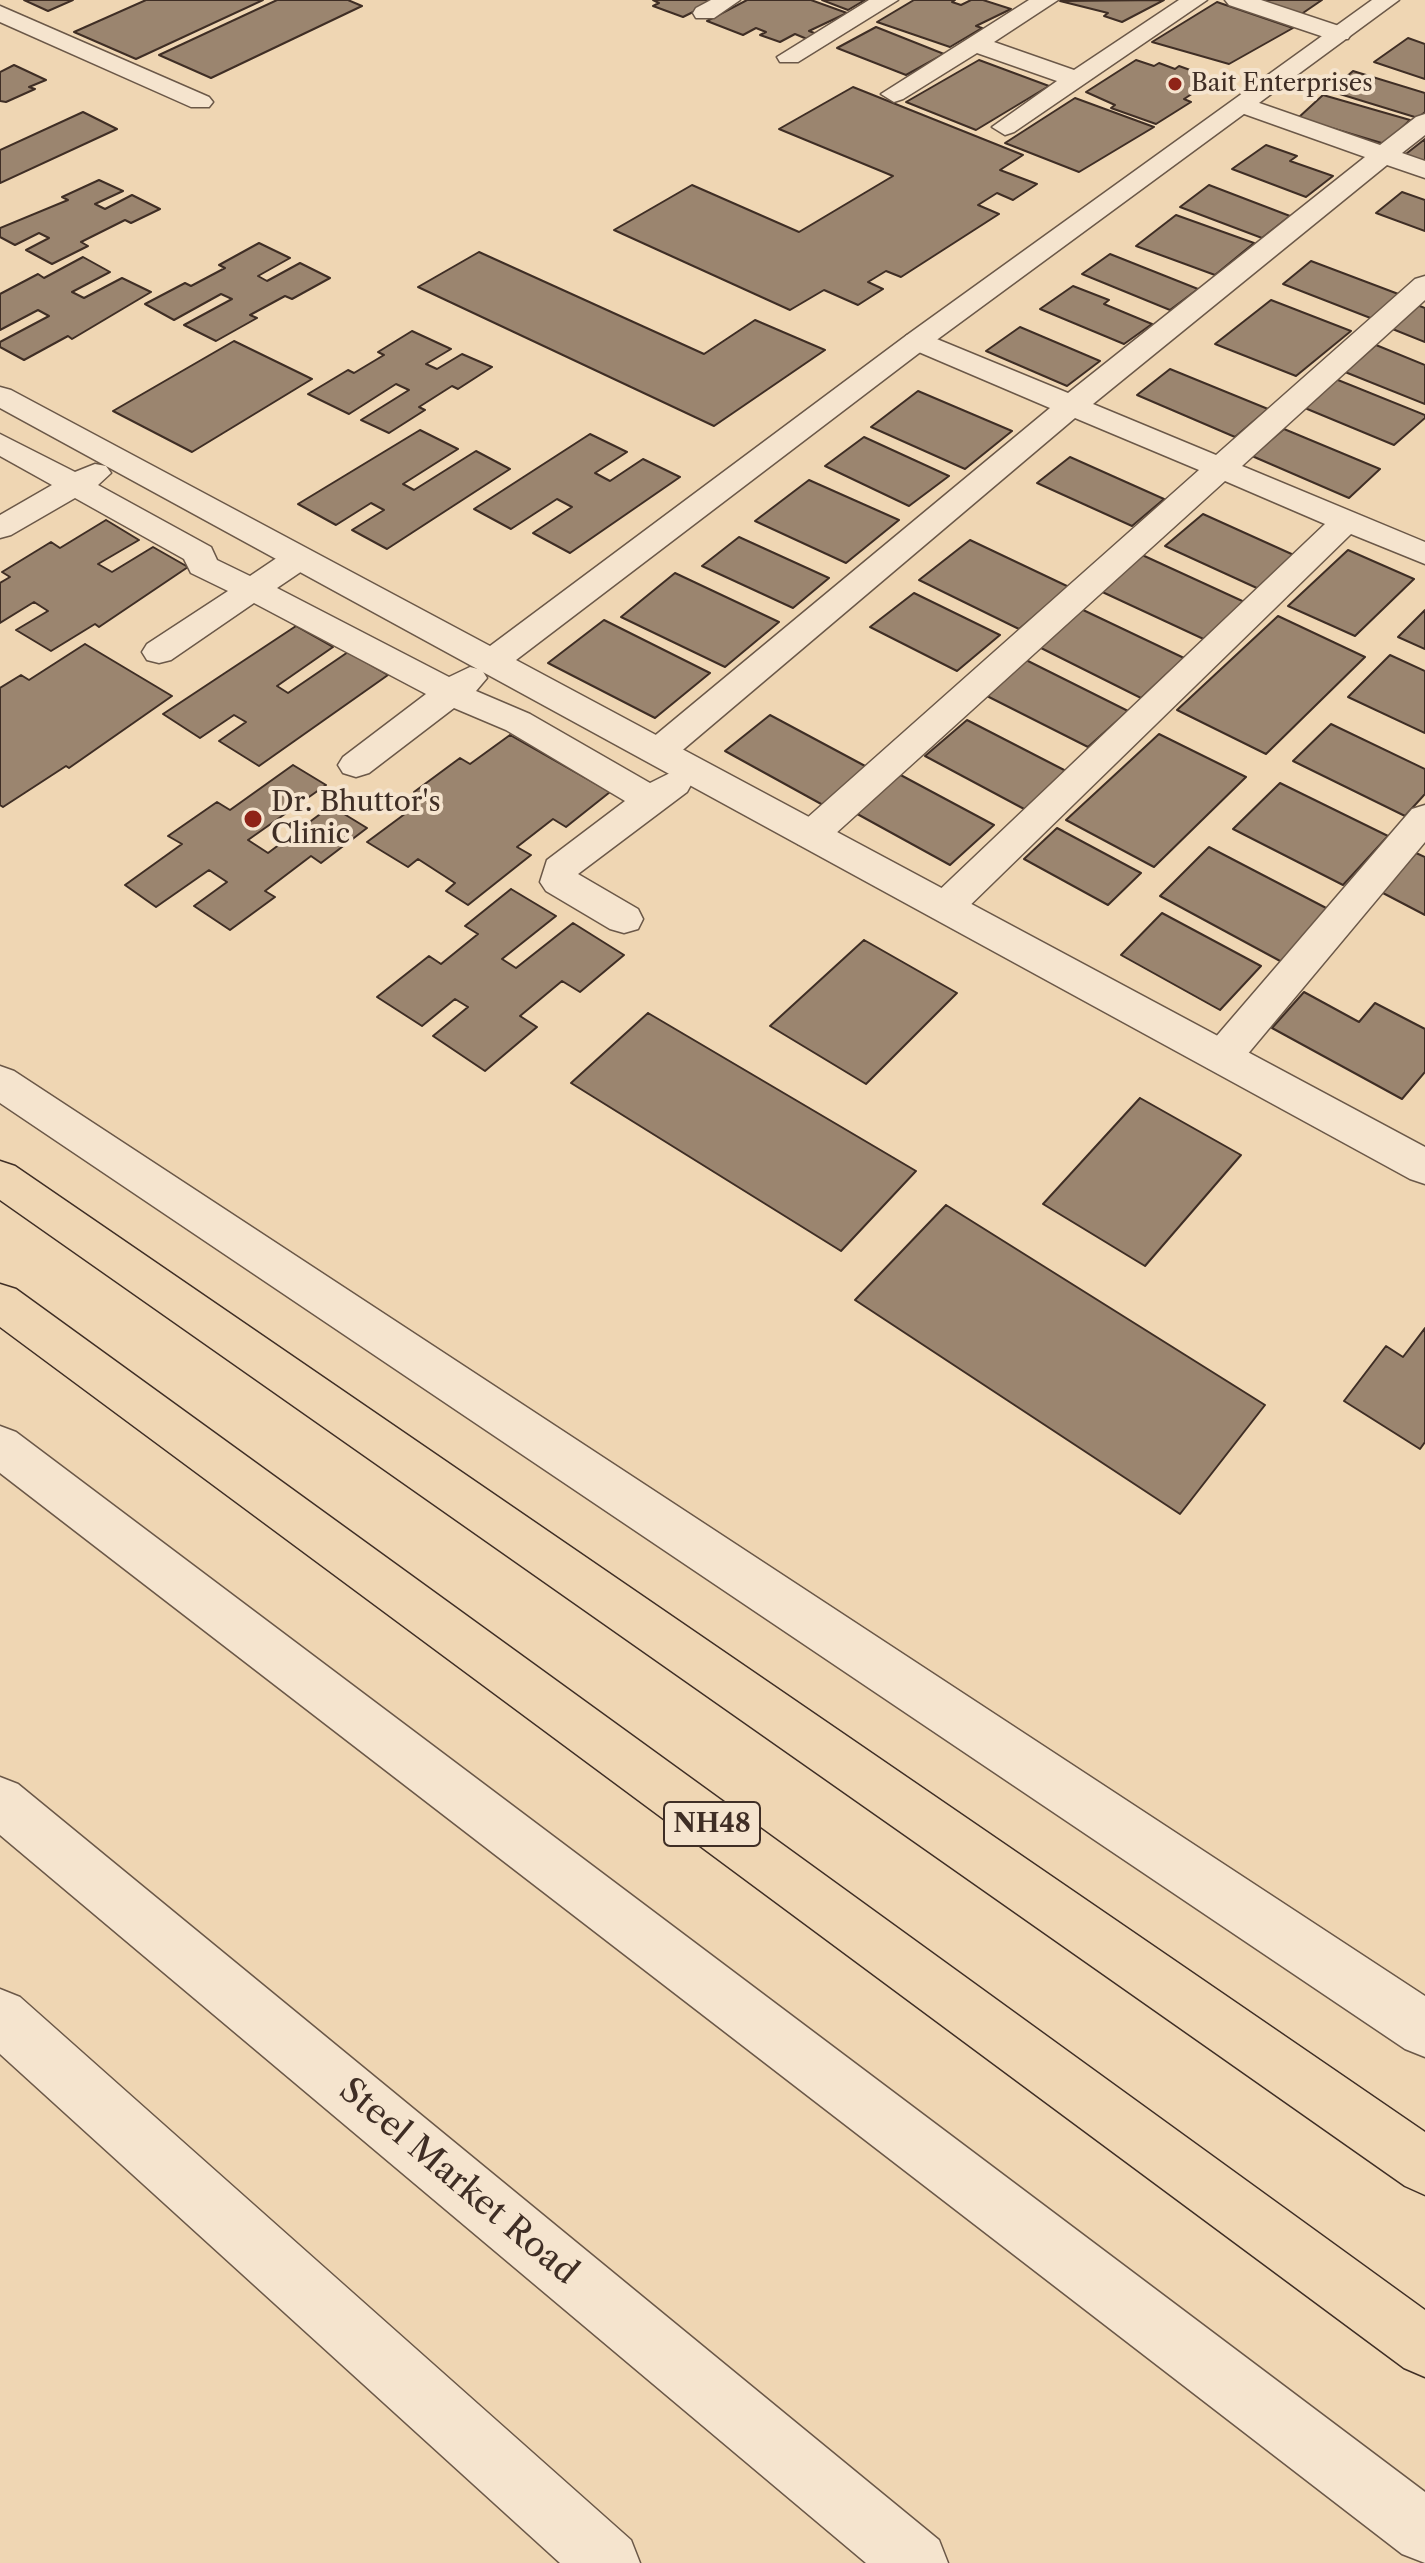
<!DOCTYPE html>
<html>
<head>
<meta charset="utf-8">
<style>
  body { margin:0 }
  canvas { display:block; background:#efd6b3 }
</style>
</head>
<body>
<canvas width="1425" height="2563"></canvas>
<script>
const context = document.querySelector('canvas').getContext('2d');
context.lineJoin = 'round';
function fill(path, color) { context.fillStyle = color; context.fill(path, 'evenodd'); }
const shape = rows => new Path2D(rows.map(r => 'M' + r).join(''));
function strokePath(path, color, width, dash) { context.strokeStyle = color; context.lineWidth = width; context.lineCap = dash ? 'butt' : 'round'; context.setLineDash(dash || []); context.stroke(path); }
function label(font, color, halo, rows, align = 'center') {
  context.font = font + ' "Libre Caslon Text",serif'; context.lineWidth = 8; context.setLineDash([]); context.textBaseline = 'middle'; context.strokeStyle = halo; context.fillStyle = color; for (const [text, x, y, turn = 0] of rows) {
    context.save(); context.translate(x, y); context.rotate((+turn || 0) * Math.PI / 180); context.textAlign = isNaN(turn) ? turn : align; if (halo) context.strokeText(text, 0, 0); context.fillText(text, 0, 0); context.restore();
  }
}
const building = shape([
  [24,0,73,0,48,11,24,0],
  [146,0,263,0,136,59,74,32,146,0],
  [277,0,348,0,362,6,211,78,159,55,277,0],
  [653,0,717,0,683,17,653,6,659,3,653,0],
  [747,0,811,0,847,13,809,31,817,34,807,39,795,34,780,42,760,35,766,32,756,28,743,35,707,21,747,0],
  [822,0,865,0,848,10,822,0],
  [914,0,955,0,952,2,961,5,971,0,983,0,1011,9,976,26,982,28,950,47,877,22,914,0],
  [1164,0,1122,22,1104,16,1108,13,1060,1,1164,0],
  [1256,0,1322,0,1300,15,1256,0],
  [1217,2,1293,28,1229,64,1152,42,1217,2],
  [876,27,944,54,906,75,837,48,876,27],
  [1408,38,1425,44,1425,79,1374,62,1408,38],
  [979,60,1049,86,976,130,906,102,979,60],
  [1136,60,1154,66,1159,63,1175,69,1179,66,1215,79,1184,99,1191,102,1156,124,1111,108,1115,105,1086,92,1136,60],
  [14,65,46,80,29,87,35,89,6,102,0,101,0,72,14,65],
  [1353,71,1425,93,1425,112,1418,118,1330,91,1353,71],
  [853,87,1023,155,1000,170,1037,184,1013,200,997,193,978,205,999,214,901,277,886,271,868,282,883,289,858,305,824,290,790,310,614,230,692,185,799,232,893,176,779,129,853,87],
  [1323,95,1410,120,1385,144,1298,118,1323,95],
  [1075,98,1154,127,1079,172,1005,143,1075,98],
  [83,112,117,129,0,183,0,150,83,112],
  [1425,139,1425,165,1402,157,1425,139],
  [1266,145,1297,156,1290,161,1333,176,1306,197,1232,169,1266,145],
  [99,180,123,191,95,204,105,209,132,195,160,209,131,223,125,220,81,242,88,246,52,264,26,250,49,238,39,233,15,245,0,237,0,228,68,200,62,197,99,180],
  [1209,185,1290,216,1262,238,1180,207,1209,185],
  [1402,192,1425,200,1425,231,1376,213,1402,192],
  [1176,215,1254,243,1215,275,1136,246,1176,215],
  [259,243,290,258,258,276,267,281,300,263,330,278,292,299,285,296,250,315,257,318,216,341,184,325,232,299,221,294,174,320,145,304,185,283,191,286,225,268,219,265,259,243],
  [479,252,704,354,755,320,825,350,714,426,418,287,479,252],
  [1110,254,1198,289,1170,310,1082,274,1110,254],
  [83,257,110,272,72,292,84,298,122,278,151,292,72,339,68,336,24,360,0,347,0,342,49,316,38,310,0,330,0,294,38,274,44,278,83,257],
  [1311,261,1401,295,1373,319,1283,284,1311,261],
  [1073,286,1109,300,1104,304,1152,324,1124,344,1040,309,1073,286],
  [1271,300,1351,331,1296,376,1215,344,1271,300],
  [1417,305,1425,308,1425,342,1390,328,1417,305],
  [1020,327,1100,361,1067,386,986,351,1020,327],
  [412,331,451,349,426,364,437,369,462,354,492,367,458,389,452,386,419,407,425,410,389,433,361,420,409,390,396,384,349,414,308,394,348,370,354,373,384,355,378,352,412,331],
  [234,341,312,379,192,452,113,411,234,341],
  [1376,345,1425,365,1425,404,1345,372,1376,345],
  [1170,369,1268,409,1235,437,1137,395,1170,369],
  [1333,378,1425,415,1425,418,1394,445,1300,406,1333,378],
  [918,391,1012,431,965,469,871,427,918,391],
  [1284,429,1380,469,1349,498,1252,456,1284,429],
  [420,430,458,449,403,484,414,490,476,451,510,469,387,549,352,530,384,510,371,503,336,525,298,504,420,430],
  [590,434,627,452,595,473,610,481,643,459,680,477,570,553,533,533,572,507,557,499,511,529,474,509,590,434],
  [864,437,949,476,909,506,825,466,864,437],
  [1070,457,1164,499,1132,526,1037,483,1070,457],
  [809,480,899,520,846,563,755,521,809,480],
  [1203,514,1296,556,1259,589,1165,546,1203,514],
  [106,520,139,540,98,564,112,572,153,547,188,567,99,627,95,624,51,651,16,630,48,611,34,602,0,623,0,583,10,577,2,572,51,542,60,548,106,520],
  [739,537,829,578,793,608,702,566,739,537],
  [970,540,1069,587,1019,629,919,580,970,540],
  [1348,550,1414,579,1355,636,1288,606,1348,550],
  [1140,554,1251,605,1210,642,1098,590,1140,554],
  [675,573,779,622,725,667,621,617,675,573],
  [914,593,1000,635,957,671,870,627,914,593],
  [1081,609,1184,658,1141,698,1037,646,1081,609],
  [1425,610,1425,649,1398,637,1425,610],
  [1278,616,1365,657,1266,754,1177,710,1278,616],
  [604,620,710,673,655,718,548,663,604,620],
  [296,626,333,647,277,686,288,693,348,652,388,675,259,766,219,741,246,722,234,715,200,738,163,714,296,626],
  [85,644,172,696,69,768,66,766,3,807,0,805,0,688,21,675,29,680,85,644],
  [1390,655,1425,671,1425,733,1348,697,1390,655],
  [1024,659,1128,711,1088,747,983,694,1024,659],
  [770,715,867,767,823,805,725,751,770,715],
  [967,720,1068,772,1026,810,925,756,967,720],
  [1331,724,1425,769,1425,794,1405,816,1293,761,1331,724],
  [1159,734,1246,777,1154,867,1066,820,1159,734],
  [510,735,610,792,566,827,553,819,517,847,531,855,468,905,446,891,455,883,418,859,408,867,367,842,425,799,414,792,460,758,470,764,510,735],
  [293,765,326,785,248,840,268,853,331,806,367,828,321,863,311,856,265,891,275,897,230,930,194,906,227,882,209,870,156,907,125,885,182,844,168,836,217,802,230,810,293,765],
  [895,772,994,825,950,865,850,810,895,772],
  [1280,783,1388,836,1343,885,1233,829,1280,783],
  [1057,828,1141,873,1108,905,1024,859,1057,828],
  [1209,847,1330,910,1282,962,1160,896,1209,847],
  [1416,853,1425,857,1425,915,1381,892,1416,853],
  [511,889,556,916,502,959,516,968,573,923,624,955,580,992,562,981,520,1016,537,1027,485,1071,433,1036,468,1007,455,999,422,1026,377,997,429,956,441,964,478,934,465,926,511,889],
  [1162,913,1261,966,1220,1010,1121,955,1162,913],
  [864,940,957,993,866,1084,770,1026,864,940],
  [1304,992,1359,1022,1375,1003,1425,1029,1425,1072,1402,1099,1272,1028,1304,992],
  [648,1013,916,1171,841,1251,571,1083,648,1013],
  [1140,1098,1241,1155,1145,1266,1043,1204,1140,1098],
  [946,1205,1265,1405,1180,1514,855,1300,946,1205],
  [1425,1328,1425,1442,1420,1449,1344,1401,1386,1346,1403,1357,1425,1328]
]);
fill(building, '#9b856f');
strokePath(building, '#3f2e25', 2);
const minor = shape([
  [711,0,740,0,714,18,696,18,693,13,696,8,711,0],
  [869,0,898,0,798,62,780,62,777,57,869,0],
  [1029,0,1058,0,994,42,1074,70,1179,0,1207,0,1014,132,1005,135,992,127,1057,81,977,53,903,99,894,102,881,94,1029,0],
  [1225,0,1261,0,1348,29,1351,34,1348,39,1330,39,1229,5,1225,0],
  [0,6,209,97,213,102,209,107,191,107,0,22,0,6],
  [1242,97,1380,145,1416,117,1425,114,1425,135,1402,153,1425,161,1425,178,1387,165,1093,404,1216,455,1415,279,1425,276,1425,300,1242,466,1425,542,1425,564,1351,534,958,917,945,921,932,917,926,907,932,897,1325,524,1225,481,824,844,811,848,798,844,793,835,798,826,1199,470,1075,418,672,759,659,763,646,759,641,751,646,743,1050,408,907,347,902,341,907,335,927,335,1068,393,1365,157,1233,110,1229,105,1242,97],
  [0,434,75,472,95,464,106,466,111,473,98,485,211,547,217,560,250,576,287,551,299,548,311,551,315,558,311,565,277,588,449,677,470,667,482,670,487,678,476,691,530,714,650,783,674,771,687,774,692,783,687,792,578,874,638,909,643,919,638,929,624,933,610,929,546,891,540,882,547,860,625,801,506,730,454,708,369,773,356,777,343,773,338,765,343,757,426,694,254,603,171,660,159,663,147,660,142,652,147,644,228,591,191,573,184,559,75,498,11,535,0,538,0,515,52,485,0,456,0,434],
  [1425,805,1425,842,1236,1068,1222,1072,1208,1068,1202,1057,1208,1046,1412,809,1425,805]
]);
const tertiary = shape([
  [1372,0,1399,0,927,347,516,660,1425,1147,1425,1184,1410,1179,0,408,0,387,11,390,490,646,907,335,1372,0],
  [0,1066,14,1071,1425,1996,1425,2057,1405,2049,0,1103,0,1066],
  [0,1426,16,1432,1425,2492,1425,2563,1402,2554,0,1473,0,1426],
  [0,1777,18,1784,939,2540,948,2563,866,2563,0,1835,0,1777],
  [0,1989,20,1997,631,2540,640,2563,560,2563,0,2054,0,1989]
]);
const trunk = shape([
  [0,1161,15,1166,1425,2132,1425,2195,1405,2186,0,1200,0,1161],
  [0,1284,16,1289,1425,2310,1425,2377,1404,2368,0,1327,0,1284]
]);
strokePath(minor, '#6b5848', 3);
strokePath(tertiary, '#6b5848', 3);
strokePath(trunk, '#3f2e25', 3);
fill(minor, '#f5e4ce');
fill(tertiary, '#f5e4ce');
fill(trunk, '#efd6b3');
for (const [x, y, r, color] of [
  [1175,84,8,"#8f2418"],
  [253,819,10,"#8f2418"]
]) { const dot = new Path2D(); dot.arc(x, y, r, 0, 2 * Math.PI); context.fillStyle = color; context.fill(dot); strokePath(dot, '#f5e4ce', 3); }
label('24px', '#3f2e25', '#f5e4ce', [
  ["Bait Enterprises",1191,84]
], 'left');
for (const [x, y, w] of [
  [712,1824,96]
]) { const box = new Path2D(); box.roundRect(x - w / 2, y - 22, w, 44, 6); context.fillStyle = '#f5e4ce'; context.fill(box); strokePath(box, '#3f2e25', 2); }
label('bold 26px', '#3f2e25', null, [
  ["NH48",712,1824]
]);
label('28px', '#3f2e25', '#f5e4ce', [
  ["Dr. Bhuttor's",271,803],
  ["Clinic",271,835]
], 'left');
label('34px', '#3f2e25', '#f5e4ce', [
  ["Steel Market Road",458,2182,40]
]);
</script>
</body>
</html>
